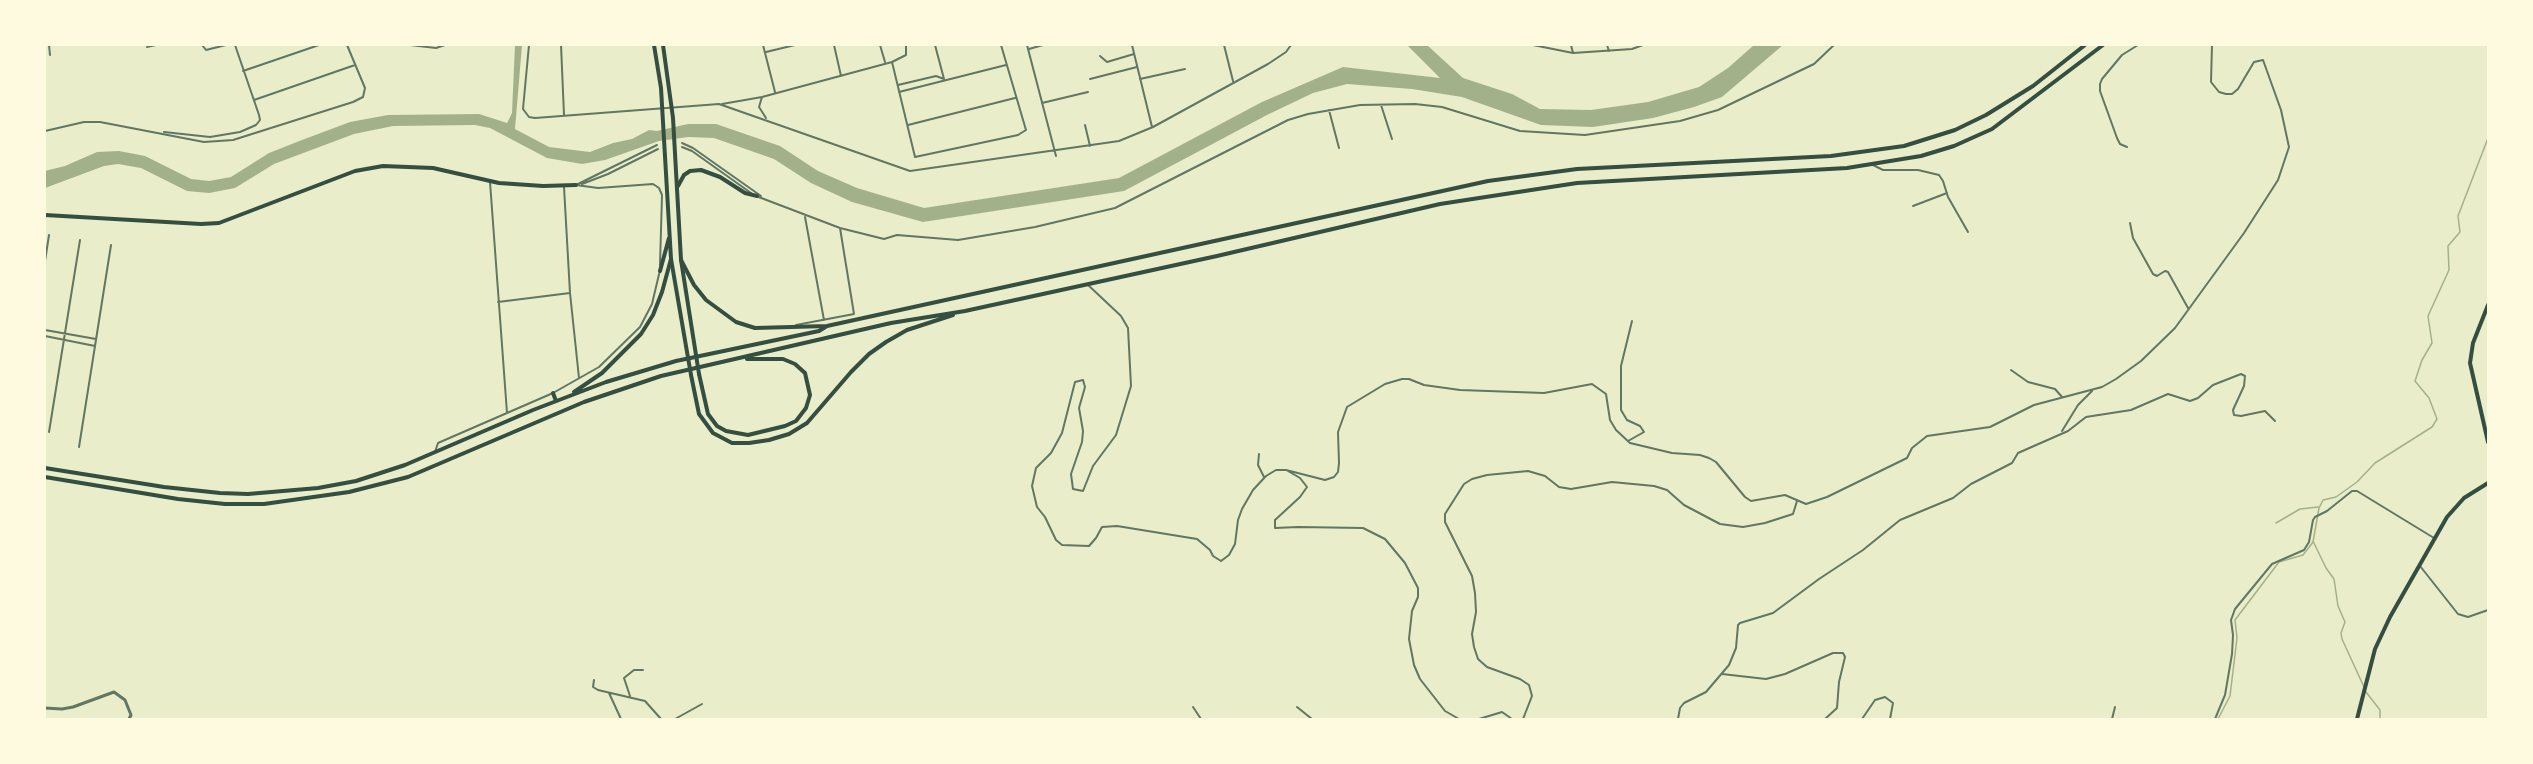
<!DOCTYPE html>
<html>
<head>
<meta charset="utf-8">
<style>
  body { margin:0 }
  #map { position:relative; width:2533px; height:764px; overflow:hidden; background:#e9edc9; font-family:Overpass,sans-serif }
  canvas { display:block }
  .frame { position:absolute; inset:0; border:46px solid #fefae0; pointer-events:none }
</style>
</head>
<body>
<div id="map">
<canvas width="2533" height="764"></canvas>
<div class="frame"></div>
</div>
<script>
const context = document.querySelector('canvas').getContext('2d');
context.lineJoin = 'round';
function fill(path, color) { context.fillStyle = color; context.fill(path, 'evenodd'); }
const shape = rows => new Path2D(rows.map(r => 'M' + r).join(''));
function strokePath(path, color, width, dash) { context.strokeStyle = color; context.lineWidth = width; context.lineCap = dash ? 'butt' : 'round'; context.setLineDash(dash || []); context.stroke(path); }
fill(shape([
  [515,45,522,45,515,129,549,147,590,152,613,143,632,139,649,130,657,131,688,124,716,124,780,146,818,171,857,188,924,208,1119,178,1262,102,1343,67,1440,78,1407,45,1427,45,1463,78,1512,94,1540,109,1591,110,1648,102,1699,87,1728,68,1754,45,1783,45,1722,97,1694,107,1653,118,1593,127,1541,125,1462,97,1412,89,1347,84,1313,93,1267,115,1124,191,923,222,852,202,811,183,774,159,714,138,688,137,659,141,605,160,582,164,547,158,490,128,475,125,393,126,354,134,274,164,235,188,209,193,187,191,141,168,118,164,104,166,45,188,45,171,65,166,97,152,119,151,145,156,191,179,209,181,231,177,269,153,302,140,350,122,388,115,479,114,507,123,512,113]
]), '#a3b18a');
strokePath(shape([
  [2276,523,2300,509,2318,507],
  [2313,541,2326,568,2334,579,2338,606,2345,622,2341,633,2342,639,2364,687],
  [2366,692,2380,710,2380,719],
  [2218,719,2230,696,2237,638,2235,620,2279,562,2303,555,2313,542,2319,508,2323,500,2336,497,2357,482,2375,463,2432,427,2437,419,2429,398,2415,381,2422,360,2432,343,2428,316,2449,270,2448,246,2460,232,2458,216,2488,138]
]), '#a3b18a', 1.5);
strokePath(shape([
  [49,45,50,55],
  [202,45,206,50,226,45],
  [410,45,436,48,445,45],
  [529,45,523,109,529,117,535,118,719,104,910,171,1119,141,1153,127,1268,64,1286,52,1291,45],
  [561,45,564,115],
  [721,45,723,45],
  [763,45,775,92],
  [834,45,841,76],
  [880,45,885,62],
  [935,45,944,79],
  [1027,45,1056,156],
  [1132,45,1152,127],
  [1224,45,1233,81],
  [1533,45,1573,53,1632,49,1643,45],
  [1571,45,1573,53],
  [1607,45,1609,51],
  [147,47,156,45],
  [2488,48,2488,54],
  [1029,49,1043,45],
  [766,52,795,45],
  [1100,56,1107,62,1134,54],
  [892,62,915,157,1018,135,1026,130,1001,45],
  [243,71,319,45],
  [1090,79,1137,67],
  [1140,79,1185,69],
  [898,85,936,76,944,79],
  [899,92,1006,65],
  [762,97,759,107,766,118],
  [254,100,355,65],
  [1042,103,1088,92],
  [722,104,762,97,892,62,906,55,906,45],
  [1381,105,1392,139],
  [1329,110,1339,148],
  [908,125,1015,98],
  [1085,125,1090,146],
  [45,131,84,122,100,122,204,142,233,140,353,102,363,97,365,88,347,45],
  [164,132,210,137,240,132,256,125,260,120,259,115,235,45],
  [682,143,693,148,761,196],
  [682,147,692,151,751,193],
  [2127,147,2120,144,2117,138,2100,91,2100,84,2102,79,2122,55,2138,45],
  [1873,165,1883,170,1918,170,1939,175,1943,181,1948,197,1968,232],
  [490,182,507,413],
  [582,184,608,174,658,149],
  [576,185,598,188,653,184,659,188,662,195,660,265],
  [576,185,657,145],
  [564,187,570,293,579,378],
  [756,196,840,228,884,239,897,235,958,240,1035,227,1115,208,1288,120,1308,114,1360,105,1415,104,1442,107,1520,131,1585,135,1680,121,1718,110,1814,64,1834,45],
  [1913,206,1947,193],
  [805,217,824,320],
  [2130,223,2133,238,2153,274,2157,276,2165,271,2168,272,2188,308],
  [45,261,49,235],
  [1087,284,1121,316,1128,328,1131,386,1116,435,1093,466,1083,491,1073,489,1071,474,1082,442,1083,431,1079,408,1085,387,1083,380,1075,382,1062,433,1051,453,1036,468,1032,486,1037,507,1045,517,1056,540,1062,545,1089,546,1096,538,1102,527,1117,526,1197,539,1210,550,1213,556,1221,561,1229,555,1235,544,1238,520,1242,509,1253,490,1266,476,1276,470,1286,470,1325,480,1334,477,1338,472,1339,463,1338,432,1347,407,1385,384,1402,379,1409,379,1424,385,1460,390,1544,393,1592,384,1606,394,1610,420,1616,430,1630,443,1672,453,1700,455,1709,458,1716,462,1745,497,1751,501,1785,495,1806,504,1827,497,1907,458,1912,448,1927,436,1990,427,2034,405,2102,387,2116,379,2141,361,2175,328,2244,233,2278,180,2289,147,2281,110,2263,60,2254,62,2238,89,2232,94,2226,94,2219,92,2211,82,2212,45],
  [498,302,570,293],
  [796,325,854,314,840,228],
  [45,330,96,339],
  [45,336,95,346],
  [2011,370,2028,382,2055,389,2062,397],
  [2062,431,2078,405,2092,391],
  [49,432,80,240],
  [1628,441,1644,432,1640,426,1627,420,1621,410,1621,366,1632,321],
  [79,447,111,245],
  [435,452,438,443,553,393,599,367,640,327,652,304,660,270],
  [1259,454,1258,465,1264,477],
  [1288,471,1300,478,1307,487,1300,497,1275,520,1275,528,1298,527,1363,528,1385,539,1405,563,1418,588,1418,597,1412,611,1409,639,1414,665,1420,679,1445,711,1459,719],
  [2420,566,2458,614,2468,617,2488,610],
  [1722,674,1766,679,1785,674,1833,653,1843,653,1845,657,1839,682,1837,708,1825,719],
  [594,680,593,687,598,690,645,701,661,719],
  [609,693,621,719],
  [630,696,624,678,634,670,643,670],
  [1193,707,1201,719],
  [1297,707,1312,719],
  [675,719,702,704],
  [1479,719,1502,712,1512,719],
  [1523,719,1532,696,1529,685,1520,679,1487,667,1478,659,1474,647,1472,634,1476,612,1475,593,1472,576,1445,522,1445,514,1464,484,1472,479,1487,475,1528,471,1545,476,1559,487,1571,489,1612,482,1654,486,1667,490,1684,505,1720,524,1743,527,1765,523,1793,514,1797,501],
  [1678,719,1680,708,1684,703,1706,692,1729,665,1736,648,1738,625,1740,623,1773,613,1819,579,1863,550,1900,520,1953,498,1971,484,2012,463,2018,453,2068,431,2086,417,2131,410,2168,394,2190,401,2198,398,2213,385,2241,374,2245,376,2244,386,2233,410,2234,415,2241,416,2265,411,2275,421],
  [1862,719,1875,700,1885,697,1893,703,1890,719],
  [2112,719,2115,707],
  [2215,719,2225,695,2232,654,2233,635,2231,620,2235,609,2272,564,2304,550,2309,542,2313,520,2315,517,2327,511,2352,491,2357,491,2434,538]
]), '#617663', 2);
strokePath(shape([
  [45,708,62,709,73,707,114,692,125,700,131,715,129,719]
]), '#617663', 3);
strokePath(shape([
  [45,215,201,224,219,223,355,171,383,166,433,168,499,183,543,186,576,185],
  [2488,305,2473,343,2470,363,2488,442],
  [2357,719,2375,649,2390,617,2447,517,2464,498,2488,483]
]), '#344e41', 4);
strokePath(shape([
  [654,45,661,88,671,259,691,375],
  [663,45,673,118,681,260,699,374],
  [678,186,684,175,690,171,701,170,720,177,745,193,757,196],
  [660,271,669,238]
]), '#344e41', 4);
strokePath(shape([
  [681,260,694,285,706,300,736,322,755,328,827,326,1488,181,1577,169,1831,156,1904,146,1955,130,1986,115,2033,86,2085,45],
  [699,374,708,414,717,426,726,431,748,435,785,426,796,421,806,408,810,395,805,373,795,364,783,359,747,359],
  [691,375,699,414,713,433,732,443,749,443,769,440,789,434,807,423,851,372,869,354,886,342,907,330,953,315],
  [574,392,602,373,641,334,653,315,662,292,671,259],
  [553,393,556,401],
  [45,468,164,487,220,493,248,494,318,488,356,481,405,465,533,410,606,382,676,361,819,331,827,326],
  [45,477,178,499,225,504,264,504,349,492,408,477,584,402,661,376,891,323,965,311,1217,256,1440,204,1577,183,1847,168,1921,156,1954,146,1992,129,2103,45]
]), '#344e41', 4);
</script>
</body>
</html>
